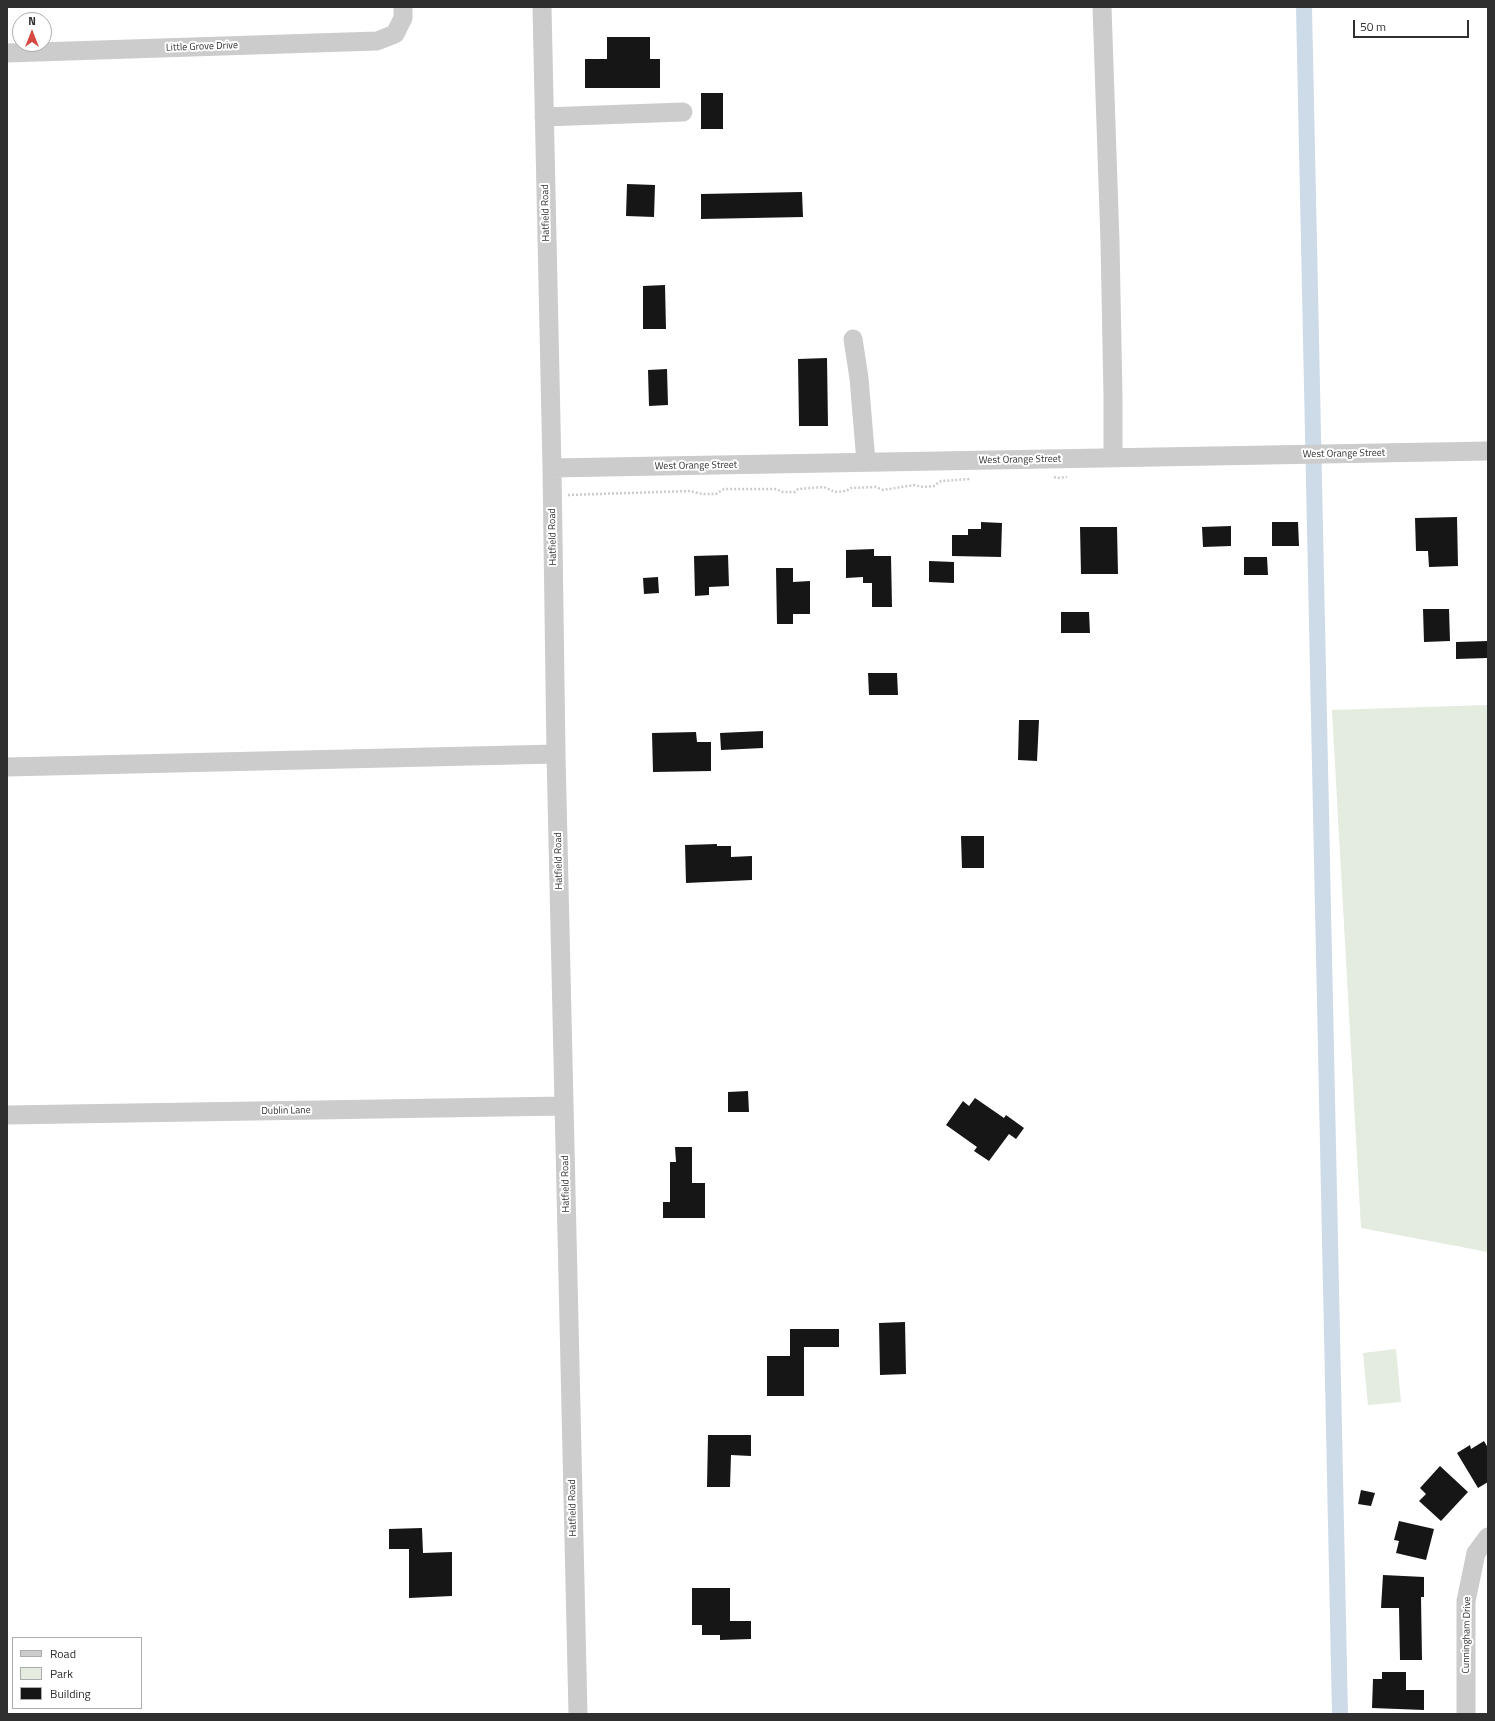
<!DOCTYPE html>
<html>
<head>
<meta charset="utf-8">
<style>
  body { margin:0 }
  #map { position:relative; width:1495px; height:1721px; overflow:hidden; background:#fff; font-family:"Titillium Web",sans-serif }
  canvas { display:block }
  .frame { position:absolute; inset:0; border:8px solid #2f2f2f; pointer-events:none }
  .legend { position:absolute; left:12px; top:1637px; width:130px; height:72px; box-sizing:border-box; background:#fff; border:1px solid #acacac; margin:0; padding:5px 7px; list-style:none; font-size:12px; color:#2f2f2f }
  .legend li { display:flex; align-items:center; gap:8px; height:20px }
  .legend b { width:20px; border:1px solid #acacac }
  .north { position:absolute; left:12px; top:12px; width:40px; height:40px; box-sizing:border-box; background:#fff; border:1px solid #acacac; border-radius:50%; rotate:0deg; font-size:11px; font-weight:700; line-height:16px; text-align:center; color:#2f2f2f }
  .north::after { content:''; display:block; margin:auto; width:14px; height:18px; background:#d64942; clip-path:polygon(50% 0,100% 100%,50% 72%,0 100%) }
  .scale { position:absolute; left:1353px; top:20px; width:116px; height:18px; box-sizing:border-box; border:2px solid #2f2f2f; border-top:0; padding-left:5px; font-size:12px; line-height:14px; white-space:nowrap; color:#2f2f2f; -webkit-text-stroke:3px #fff; paint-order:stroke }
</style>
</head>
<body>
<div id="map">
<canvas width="1495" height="1721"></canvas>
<div class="frame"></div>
<ul class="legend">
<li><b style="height:5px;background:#ccc"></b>Road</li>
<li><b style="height:11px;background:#e4ebdf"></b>Park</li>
<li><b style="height:11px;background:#161616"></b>Building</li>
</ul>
<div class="north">N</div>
<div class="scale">50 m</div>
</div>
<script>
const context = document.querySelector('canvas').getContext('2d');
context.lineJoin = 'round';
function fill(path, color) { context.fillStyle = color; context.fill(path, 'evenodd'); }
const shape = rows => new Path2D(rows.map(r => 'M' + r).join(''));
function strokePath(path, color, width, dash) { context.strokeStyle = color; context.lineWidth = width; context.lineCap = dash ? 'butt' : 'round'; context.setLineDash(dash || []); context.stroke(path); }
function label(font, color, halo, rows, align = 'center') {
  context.font = font + ' "Titillium Web",sans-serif'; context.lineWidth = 4; context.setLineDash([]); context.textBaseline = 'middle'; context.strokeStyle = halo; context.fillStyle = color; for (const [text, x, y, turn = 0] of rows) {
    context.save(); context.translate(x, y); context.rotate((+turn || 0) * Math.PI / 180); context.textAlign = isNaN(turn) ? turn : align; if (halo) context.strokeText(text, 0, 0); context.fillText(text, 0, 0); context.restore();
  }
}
fill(shape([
  [1488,705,1488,1252,1361,1228,1332,710],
  [1396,1349,1401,1402,1368,1405,1363,1353]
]), '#e4ebdf');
strokePath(shape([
  [1304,7,1340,1714]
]), '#cddbe9', 16);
fill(shape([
  [607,37,650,37,650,59,660,59,660,88,585,88,585,59,607,59],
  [701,93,723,93,723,129,701,129],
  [627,184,655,185,654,217,626,216],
  [802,192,803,217,701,219,701,194],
  [665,285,666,329,643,329,643,286],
  [827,358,828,426,799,426,798,359],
  [667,369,668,405,649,406,648,370],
  [1457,517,1458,566,1429,567,1428,551,1416,551,1415,518],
  [981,522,1002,523,1001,557,952,556,952,535,968,535,968,529,981,529],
  [1272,522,1298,522,1299,546,1272,546],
  [1231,526,1231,546,1203,547,1202,527],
  [1080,527,1117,527,1118,574,1081,574],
  [874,549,874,556,891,556,892,607,872,607,872,583,863,583,863,577,846,578,846,550],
  [728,555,729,586,709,587,709,595,695,596,694,556],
  [1244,557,1267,557,1268,575,1244,575],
  [929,561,954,562,954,583,929,582],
  [776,568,793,568,793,582,810,581,810,614,793,614,793,624,777,624],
  [658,577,659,593,644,594,643,578],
  [1423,609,1449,609,1450,641,1424,642],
  [1061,612,1089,612,1090,633,1061,633],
  [1488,641,1488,658,1456,659,1456,642],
  [868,673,897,673,898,695,869,695],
  [1019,720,1039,720,1037,761,1018,760],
  [763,731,763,748,721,750,720,733],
  [696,732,697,742,711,742,711,771,653,772,652,733],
  [961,836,984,836,984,868,962,868],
  [717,844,717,846,731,846,731,857,752,856,752,880,686,883,685,845],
  [748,1091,749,1112,728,1112,728,1092],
  [975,1098,1004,1118,1006,1115,1024,1128,1016,1139,1009,1134,989,1161,974,1151,977,1147,946,1125,963,1101,969,1106],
  [675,1147,692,1147,692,1183,705,1183,705,1218,663,1218,663,1202,670,1202,670,1162,676,1162],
  [905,1322,906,1374,880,1375,879,1323],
  [790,1329,839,1329,839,1347,804,1347,804,1396,767,1396,767,1356,790,1356],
  [708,1435,751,1435,751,1456,731,1455,730,1487,707,1487],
  [1484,1441,1488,1448,1488,1482,1478,1488,1457,1453,1470,1445,1471,1449],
  [1440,1466,1468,1492,1441,1521,1419,1501,1426,1494,1420,1488],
  [1361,1490,1375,1493,1371,1506,1358,1504],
  [1399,1521,1434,1529,1426,1560,1396,1553,1399,1541,1394,1540],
  [422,1528,423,1553,452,1552,452,1596,409,1598,409,1549,389,1549,389,1529],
  [1383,1575,1424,1577,1424,1597,1421,1597,1422,1660,1400,1660,1399,1608,1381,1608],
  [692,1588,730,1588,730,1621,751,1621,751,1639,720,1640,720,1635,702,1635,702,1625,692,1625],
  [1382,1672,1406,1672,1406,1690,1424,1690,1424,1710,1372,1708,1373,1679,1382,1679]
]), '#161616');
strokePath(shape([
  [1054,477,1057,478,1067,477],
  [568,495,690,491,702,494,716,494,724,489,776,489,783,492,795,492,798,489,824,487,835,492,846,491,851,488,876,487,883,490,914,485,923,487,934,486,941,481,970,479]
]), '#ccc', 2.5, [2, 2]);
strokePath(shape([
  [542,7,552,468,556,754,578,1714],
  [1102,7,1110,242,1113,397,1113,458],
  [7,53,377,41,395,34,403,18,403,7],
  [544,117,683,112],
  [853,339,859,378,866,462],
  [552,468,1488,451],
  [7,767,556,754],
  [7,1115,564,1106],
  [1466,1714,1466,1601,1476,1553,1488,1537]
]), '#ccc', 19);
label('10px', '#2f2f2f', '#fff', [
  ["Little Grove Drive",202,47,-2],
  ["Hatfield Road",546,213,-91],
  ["West Orange Street",1344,454,-1],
  ["West Orange Street",1020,460,-1],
  ["West Orange Street",696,466,-1],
  ["Hatfield Road",553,537,-91],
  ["Hatfield Road",559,861,-91],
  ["Dublin Lane",286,1111,-1],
  ["Hatfield Road",566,1184,-91],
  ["Hatfield Road",573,1508,-91],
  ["Cunningham Drive",1467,1635,-89]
]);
</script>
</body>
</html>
